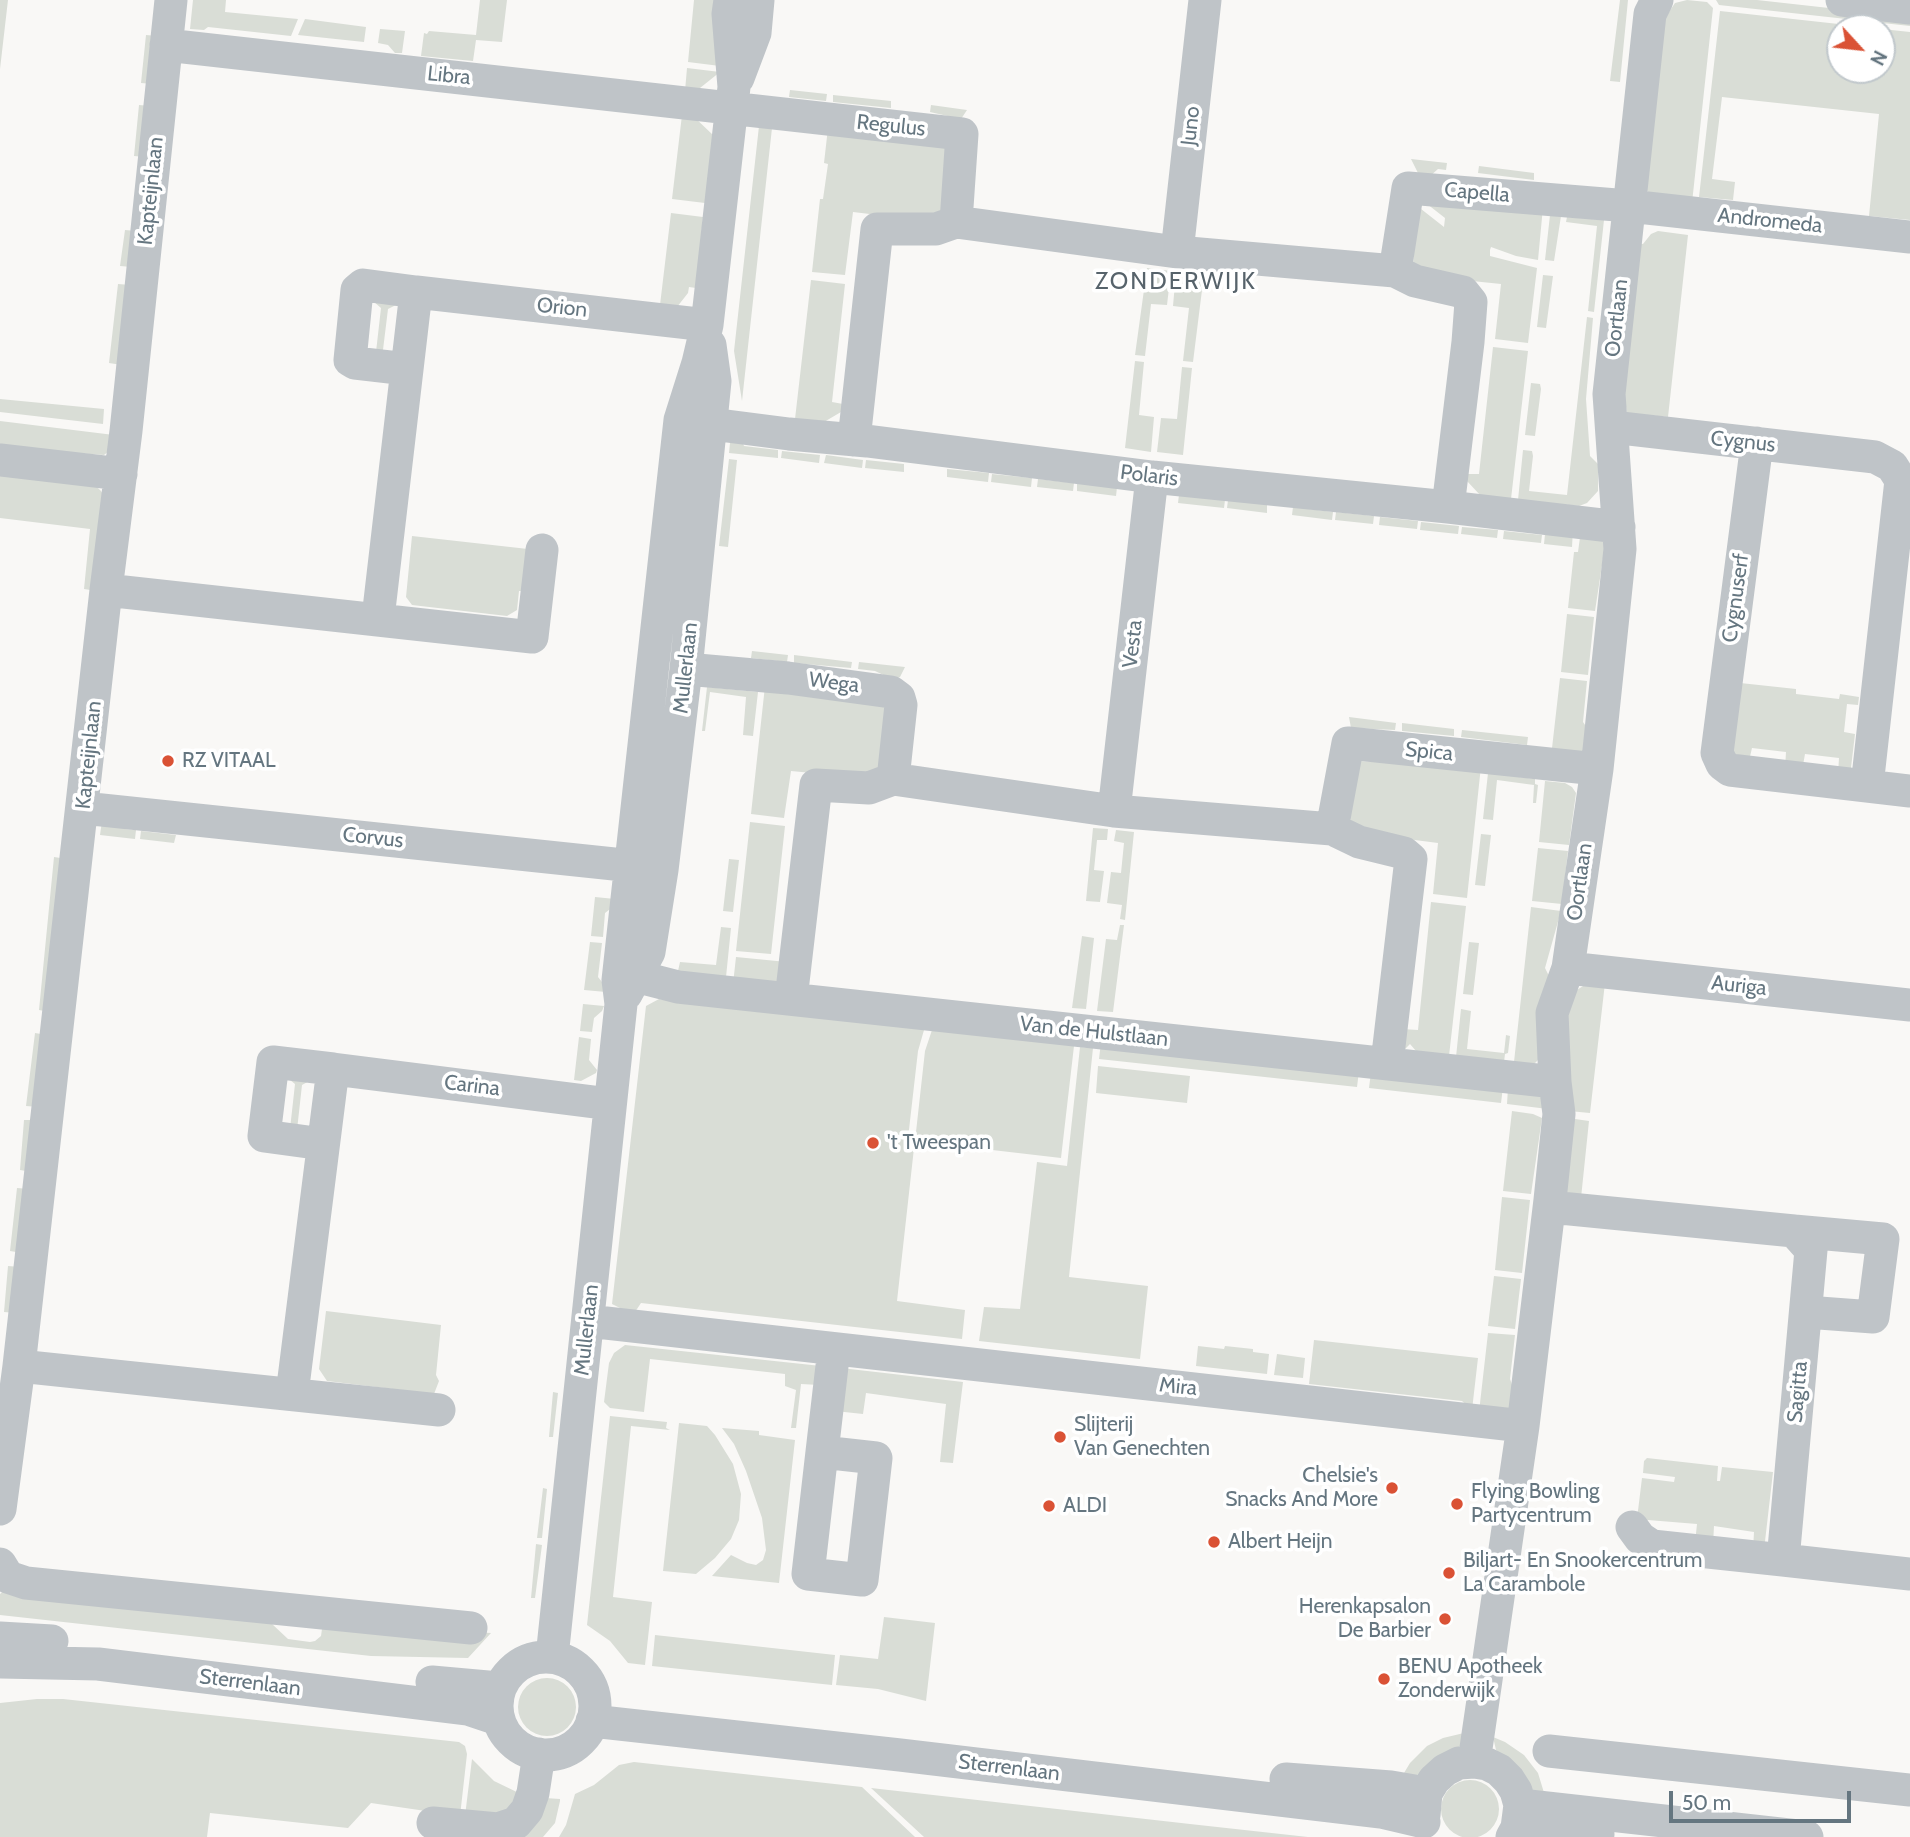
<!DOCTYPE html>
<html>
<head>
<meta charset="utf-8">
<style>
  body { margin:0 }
  #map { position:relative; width:1910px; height:1837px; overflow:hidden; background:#f9f8f6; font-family:Cabin,sans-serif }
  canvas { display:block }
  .north { position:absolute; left:1826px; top:14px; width:70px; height:70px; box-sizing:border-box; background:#fff; border:2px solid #c1c8cc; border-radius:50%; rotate:117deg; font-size:19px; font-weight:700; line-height:28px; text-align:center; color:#657680 }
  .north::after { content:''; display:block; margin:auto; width:24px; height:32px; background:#da5235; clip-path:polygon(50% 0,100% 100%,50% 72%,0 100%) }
  .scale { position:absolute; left:1669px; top:1791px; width:182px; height:32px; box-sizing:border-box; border:4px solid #657680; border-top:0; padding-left:9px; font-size:21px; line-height:24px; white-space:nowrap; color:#657680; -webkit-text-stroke:5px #fff; paint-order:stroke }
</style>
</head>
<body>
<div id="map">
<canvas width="1910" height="1837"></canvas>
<div class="north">N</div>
<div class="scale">50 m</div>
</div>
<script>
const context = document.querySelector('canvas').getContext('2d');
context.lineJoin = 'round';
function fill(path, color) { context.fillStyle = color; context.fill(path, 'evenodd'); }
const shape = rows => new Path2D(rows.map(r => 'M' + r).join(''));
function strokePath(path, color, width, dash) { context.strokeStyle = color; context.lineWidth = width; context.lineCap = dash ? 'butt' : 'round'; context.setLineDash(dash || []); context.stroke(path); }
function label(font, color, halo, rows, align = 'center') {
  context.font = font + ' Cabin,sans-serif'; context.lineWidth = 7; context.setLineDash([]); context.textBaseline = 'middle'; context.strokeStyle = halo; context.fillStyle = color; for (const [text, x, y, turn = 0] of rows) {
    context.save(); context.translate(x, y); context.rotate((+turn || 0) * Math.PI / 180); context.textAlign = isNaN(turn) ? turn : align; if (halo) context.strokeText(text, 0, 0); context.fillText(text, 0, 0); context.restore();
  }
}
fill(shape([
  [0,0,8,0,0,69],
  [193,0,226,0,225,12,298,19,291,36,208,27,204,30,190,29],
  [480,0,507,0,502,42,476,40,473,61,421,56,424,33,427,34,429,31,476,35],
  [694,0,719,0,720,66,688,62],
  [1620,0,1628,0,1620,82,1610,81],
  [1687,0,1707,2,1713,8,1692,203,1649,194,1645,187,1662,12,1669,12,1675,3],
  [1716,0,1757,0,1910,17,1910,26,1719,5],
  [1720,11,1875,28,1840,28,1840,70,1882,70,1882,29,1910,32,1910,220,1869,216,1879,114,1722,97,1712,179,1735,182,1733,200,1699,197],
  [305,19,366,27,364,42,298,35],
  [380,29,405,31,402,53,395,53,388,45,378,43],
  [146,35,158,36,153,84,141,83],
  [687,68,720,72,695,92,685,91],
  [790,90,827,94,826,101,789,97],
  [833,95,891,101,891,108,833,102],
  [139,105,151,106,145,157,134,156],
  [931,105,967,110,961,119,930,112],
  [682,115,693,116,713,135,705,203,672,199],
  [759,126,772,128,742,401,734,351],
  [828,128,945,142,949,204,928,221,853,212,845,275,812,272,820,199,823,199,828,164,824,163],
  [1411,159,1447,163,1446,170,1438,169,1429,177,1418,173],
  [1479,166,1534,173,1534,180,1478,173],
  [1422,200,1543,207,1538,260,1516,256,1491,247,1490,250,1490,256,1537,268,1528,343,1495,339,1501,284,1424,276,1413,268,1416,205,1444,227,1445,218],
  [671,213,703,217,696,288,689,287,688,293,677,307,660,305],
  [1550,215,1561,216,1554,261,1545,260],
  [1567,217,1604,220,1594,312,1588,311,1597,226,1566,222],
  [125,230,137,231,132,267,120,266],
  [1658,231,1688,235,1668,417,1627,413,1621,375,1636,243,1643,244,1651,234],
  [1147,268,1171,271,1167,305,1151,304,1145,356,1135,355],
  [1176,272,1204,274,1193,362,1183,361,1189,308,1173,306],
  [1543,275,1553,276,1546,328,1537,327],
  [811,280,845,284,832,402,843,404,841,412,824,422,795,419],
  [118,284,131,285,122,365,109,363],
  [366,295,406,300,388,309,382,358,376,352,381,308],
  [1587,317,1593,318,1586,399,1590,456,1598,464,1598,491,1587,503,1579,506,1518,500,1523,450,1532,451,1533,456,1529,491,1567,495],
  [1493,347,1528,351,1511,499,1480,495,1467,481,1468,474,1479,474],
  [1135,361,1144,362,1139,415,1154,417,1151,452,1125,448],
  [1182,367,1192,368,1183,455,1157,452,1161,418,1177,419],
  [1531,383,1540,384,1541,389,1535,436,1525,435],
  [0,399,104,409,103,424,0,412],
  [0,421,114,435,109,451,104,455,0,448],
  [740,436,744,446,778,450,778,458,729,453,730,443],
  [782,451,820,455,819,463,781,458],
  [826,455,863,460,862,468,824,463],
  [729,459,737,460,728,547,719,546],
  [866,460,904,464,904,472,865,468],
  [947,469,989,473,988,482,947,477],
  [0,473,96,486,101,491,103,494,97,591,84,589,90,529,0,518],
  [992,474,1032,478,1031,487,991,482],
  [1038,479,1074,483,1073,491,1037,487],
  [1118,479,1116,496,1077,491,1077,484],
  [1180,486,1225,500,1224,508,1178,503],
  [1228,500,1267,504,1267,513,1227,508],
  [1293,507,1333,512,1332,520,1292,515],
  [1336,512,1374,516,1373,524,1335,520],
  [1380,517,1418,521,1417,529,1379,525],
  [1421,522,1459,526,1458,534,1420,530],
  [1462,527,1498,530,1497,538,1461,534],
  [1573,529,1572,547,1544,544,1545,534],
  [1581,530,1606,539,1595,611,1568,608,1574,552,1578,552],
  [1504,531,1542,535,1541,543,1503,539],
  [412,536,528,549,524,591,519,591,517,610,507,616,412,605,406,597],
  [1567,614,1594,617,1588,675,1561,672],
  [752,651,788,655,787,662,751,658],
  [794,655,852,662,851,668,794,663],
  [859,662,905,667,900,677,894,680,875,671,858,669],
  [1560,678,1587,681,1583,722,1590,732,1584,751,1551,757],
  [1731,682,1796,689,1796,694,1839,699,1840,694,1859,697,1858,705,1847,704,1844,732,1855,734,1850,776,1838,774,1839,758,1805,754,1802,771,1785,769,1786,752,1752,748,1748,765,1722,742],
  [765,686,886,703,887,762,865,778,791,771,784,818,751,814],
  [707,687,758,692,753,736,743,735,746,697,710,692,705,731,702,731],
  [1349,717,1396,723,1395,730,1351,728],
  [1402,723,1454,729,1454,736,1402,731],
  [1462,730,1528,737,1527,745,1461,737],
  [1356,761,1481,766,1467,898,1433,894,1438,843,1361,833,1346,814],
  [1488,773,1535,779,1535,784,1538,785,1536,803,1533,803,1534,785,1497,780,1493,820,1483,819],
  [1545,781,1565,783,1572,787,1576,793,1569,845,1539,842],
  [102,821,119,822,125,829,136,830,135,839,100,835],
  [750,822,785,826,771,954,736,951],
  [1093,828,1108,829,1107,840,1097,840,1094,870,1104,871,1100,902,1086,901],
  [1116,830,1134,832,1125,920,1120,919,1122,905,1107,903,1111,872,1121,873,1124,843,1114,841],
  [141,831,176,835,174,843,140,839],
  [1481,834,1491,835,1485,886,1475,885],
  [1538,848,1568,851,1562,904,1532,901],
  [54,857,67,859,50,1012,39,1010],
  [729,859,739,860,733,912,723,911],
  [595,897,615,899,614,906,605,913,603,937,591,936],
  [1431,902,1466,906,1449,1056,1416,1051,1410,1044,1405,1049,1402,1029,1418,1030],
  [1531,907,1561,911,1545,968,1551,980,1539,1059,1532,1066,1513,1071],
  [1120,925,1124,925,1113,1012,1097,1011,1106,939,1117,940],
  [721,927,731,928,726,977,678,971,680,962,716,965],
  [1082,936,1094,938,1086,1009,1072,1008],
  [590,942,602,943,598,977,606,987,606,992,584,990],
  [1469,942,1479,943,1473,995,1463,994],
  [736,957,787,962,779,980,772,985,733,984],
  [1605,983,1590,1113,1569,1111,1568,1010,1577,990,1583,986],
  [659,999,926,1023,918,1051,907,1147,914,1148,897,1301,965,1310,962,1339,641,1303,635,1312,624,1310,612,1304,646,1006],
  [583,1004,604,1006,602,1011,594,1018,592,1032,580,1031],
  [1461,1009,1471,1011,1467,1049,1504,1053,1506,1035,1510,1036,1508,1053,1505,1054,1504,1062,1456,1057],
  [934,1024,1074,1046,1061,1158,915,1141,925,1051],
  [35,1033,47,1035,39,1107,26,1106],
  [579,1037,591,1039,589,1060,597,1070,596,1073,581,1081,574,1080],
  [1101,1042,1359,1071,1357,1087,1099,1059],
  [1080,1047,1093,1048,1069,1277,1148,1286,1140,1359,979,1341,984,1307,1020,1309,1037,1162,1067,1166],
  [1098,1066,1190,1076,1187,1103,1096,1093],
  [279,1071,320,1075,302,1085,297,1130,290,1129,295,1084],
  [1371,1072,1503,1087,1501,1103,1369,1088],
  [1508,1088,1543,1097,1548,1109,1507,1104],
  [1512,1111,1533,1114,1542,1118,1531,1194,1503,1191],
  [1568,1118,1589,1121,1581,1198,1562,1194],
  [24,1120,30,1120,32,1172,20,1170],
  [17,1188,30,1189,22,1253,10,1251],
  [1502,1197,1530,1200,1522,1273,1495,1270],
  [8,1266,21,1267,16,1313,4,1312],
  [1494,1276,1521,1279,1515,1329,1488,1326],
  [326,1311,441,1325,436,1375,439,1381,434,1394,327,1381,319,1369],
  [1488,1333,1515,1335,1510,1379,1516,1396,1507,1411,1479,1412],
  [1314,1340,1478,1358,1472,1410,1462,1401,1309,1384],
  [625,1345,821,1366,819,1385,801,1384,796,1428,791,1428,796,1390,785,1386,785,1374,650,1359,644,1412,610,1408,604,1402,609,1363,614,1353],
  [1198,1346,1224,1349,1225,1346,1253,1349,1253,1352,1269,1354,1267,1374,1196,1366],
  [1277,1354,1305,1358,1303,1378,1274,1375],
  [841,1368,963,1382,953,1463,940,1462,946,1404,866,1393,863,1414,835,1411],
  [553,1392,558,1393,553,1437,549,1437],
  [610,1416,667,1422,666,1428,670,1430,631,1426,613,1597,652,1602,645,1665,628,1663,610,1641,587,1625],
  [679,1423,707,1426,715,1435,733,1464,741,1494,739,1520,731,1539,715,1558,696,1574,663,1571],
  [722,1428,759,1431,759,1435,795,1440,779,1583,712,1576,731,1555,747,1563,756,1565,763,1560,766,1550,762,1518,746,1471,734,1444],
  [1647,1458,1718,1466,1717,1481,1720,1481,1722,1467,1773,1472,1764,1550,1753,1550,1754,1532,1714,1526,1713,1545,1695,1543,1697,1524,1648,1520,1636,1527,1642,1478,1674,1482,1675,1477,1643,1473,1644,1461],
  [543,1488,547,1489,542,1538,537,1538],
  [536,1544,542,1545,535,1598,531,1598],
  [5,1590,271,1623,288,1639,310,1642,315,1641,321,1636,323,1622,491,1633,468,1658,371,1656,0,1615,0,1594],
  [884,1617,935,1623,926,1701,878,1689,836,1685,840,1655,878,1659],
  [655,1635,835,1655,832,1685,652,1666],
  '518 1707a29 29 0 1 1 58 0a29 29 0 1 1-58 0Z',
  [37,1699,63,1699,459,1742,465,1746,467,1754,460,1816,371,1803,348,1828,210,1813,207,1837,0,1837,0,1703],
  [1464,1733,1463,1744,1424,1772,1410,1778,1401,1778,1410,1763,1427,1746,1443,1738],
  [1493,1737,1505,1742,1524,1755,1538,1773,1545,1796,1537,1795,1503,1759,1496,1750],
  [472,1759,494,1781,523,1795,514,1811,465,1816],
  [634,1762,862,1787,915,1837,559,1837,566,1825,575,1794,594,1785,619,1765],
  '1441 1809a29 29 0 1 1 58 0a29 29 0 1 1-58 0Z',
  [871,1788,1190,1824,1308,1837,924,1837],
  [545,1798,560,1799,560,1801,555,1823,543,1837,463,1837]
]), '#d9ddd6');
strokePath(shape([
  [1842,0,1910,8],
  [166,45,962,134,956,222],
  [738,78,755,33,758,0],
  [1177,252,1205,0],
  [1395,271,1408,188,1629,206,1910,237],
  [407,369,355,363,350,360,357,290,363,285,416,292],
  [680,420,789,434,867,441,1152,477,1448,507,1619,527],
  [1612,427,1875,457,1892,466,1901,480,1867,786],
  [854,440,877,229,936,229,956,222,1177,252,1395,271,1415,281,1463,292,1471,302,1468,342,1448,507],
  [1757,443,1717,753,1722,764,1730,770,1910,791],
  [0,460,121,474],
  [106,590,532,637,542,550],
  [378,618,416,292,707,325],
  [686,669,788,678,891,692,899,698,901,705,893,779],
  [83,808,652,868],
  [1114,811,1152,477],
  [1332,829,1348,743,1597,769],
  [1568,968,1910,1005],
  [635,976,678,987,1555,1082],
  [626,994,649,952,662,870,686,669,715,381,710,345],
  [791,999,816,785,869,788,893,779,1114,811,1332,829,1359,842,1404,853,1411,859,1387,1063],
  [323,1144,264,1136,273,1062,333,1069],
  [1550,1207,1794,1231,1811,1250,1783,1560,1910,1574],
  [1794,1231,1883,1239,1873,1317,1806,1312],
  [588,1321,1523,1426],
  [19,1366,439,1410],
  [292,1394,333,1069,610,1104],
  [822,1452,876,1458,862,1580,808,1574,822,1452,834,1349],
  [0,1509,19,1366,106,590,126,431,171,0],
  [1632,1527,1640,1538,1652,1546,1783,1560],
  [0,1564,8,1577,26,1583,471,1628],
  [0,1638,52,1641],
  [552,1657,621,1004,618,980,680,420,698,363,707,325,734,87,728,14,730,0],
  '497 1706a49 49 0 1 1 98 0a49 49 0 1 1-98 0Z',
  [0,1662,98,1664,468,1709,498,1719],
  [432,1682,499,1688],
  [592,1721,900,1755,1381,1812,1424,1822],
  [1549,1751,1910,1790],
  [1474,1762,1523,1426,1550,1200,1559,1114,1555,1082,1552,1013,1568,968,1585,851,1597,769,1620,549,1609,394,1650,14,1657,0],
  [1286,1779,1391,1787,1426,1793],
  [1520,1805,1807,1837],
  [1424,1815,1426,1793,1434,1780,1445,1770,1459,1763,1474,1762,1487,1764,1499,1770,1509,1780,1516,1791,1520,1805,1517,1828,1512,1837],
  [433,1823,498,1829,516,1823,527,1810,533,1793,539,1754],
  [1517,1828,1598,1834]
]), '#bfc4c8', 33);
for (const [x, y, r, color] of [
  [168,761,7,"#da5235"],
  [873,1143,7,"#da5235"],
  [1060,1437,7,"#da5235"],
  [1392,1488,7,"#da5235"],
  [1457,1504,7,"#da5235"],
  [1049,1506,7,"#da5235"],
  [1214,1542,7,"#da5235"],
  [1449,1573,7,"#da5235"],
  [1445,1619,7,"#da5235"],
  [1384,1679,7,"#da5235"]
]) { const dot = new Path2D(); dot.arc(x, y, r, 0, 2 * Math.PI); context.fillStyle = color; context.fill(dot); strokePath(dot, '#fff', 2.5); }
label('21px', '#657680', '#fff', [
  ["Libra",449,76,6],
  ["Regulus",891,126,6],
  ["Juno",1191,126,-84],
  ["Kapteijnlaan",151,191,-84],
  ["Capella",1477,193,5],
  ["Andromeda",1770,221,6],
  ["Orion",562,308,6],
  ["Oortlaan",1617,318,-84],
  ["Cygnus",1743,442,6],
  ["Polaris",1149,476,7],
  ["Cygnuserf",1736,598,-82],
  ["Vesta",1133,644,-84],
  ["Mullerlaan",686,668,-84],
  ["Wega",834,683,7],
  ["Spica",1429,752,6],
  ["Kapteijnlaan",89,755,-84],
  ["Corvus",373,838,6],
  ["Oortlaan",1580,882,-82],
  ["Auriga",1739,986,6],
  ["Van de Hulstlaan",1094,1032,6],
  ["Carina",472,1086,7],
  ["Mullerlaan",587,1330,-84],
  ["Mira",1178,1387,6],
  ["Sagitta",1798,1392,-85],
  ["Sterrenlaan",250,1683,7],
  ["Sterrenlaan",1009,1768,7]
]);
label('21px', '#657680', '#fff', [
  ["RZ VITAAL",182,761],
  ["'t Tweespan",887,1143],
  ["Slijterij",1074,1425],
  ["Van Genechten",1074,1449],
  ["Chelsie's",1378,1476,"right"],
  ["Snacks And More",1378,1500,"right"],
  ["Flying Bowling",1471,1492],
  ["Partycentrum",1471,1516],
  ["ALDI",1063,1506],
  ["Albert Heijn",1228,1542],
  ["Biljart- En Snookercentrum",1463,1561],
  ["La Carambole",1463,1585],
  ["Herenkapsalon",1431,1607,"right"],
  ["De Barbier",1431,1631,"right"],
  ["BENU Apotheek",1398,1667],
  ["Zonderwijk",1398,1691]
], 'left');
context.letterSpacing = '2px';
label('24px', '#57636b', '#fff', [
  ["ZONDERWIJK",1176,282]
]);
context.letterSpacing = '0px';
</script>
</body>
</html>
